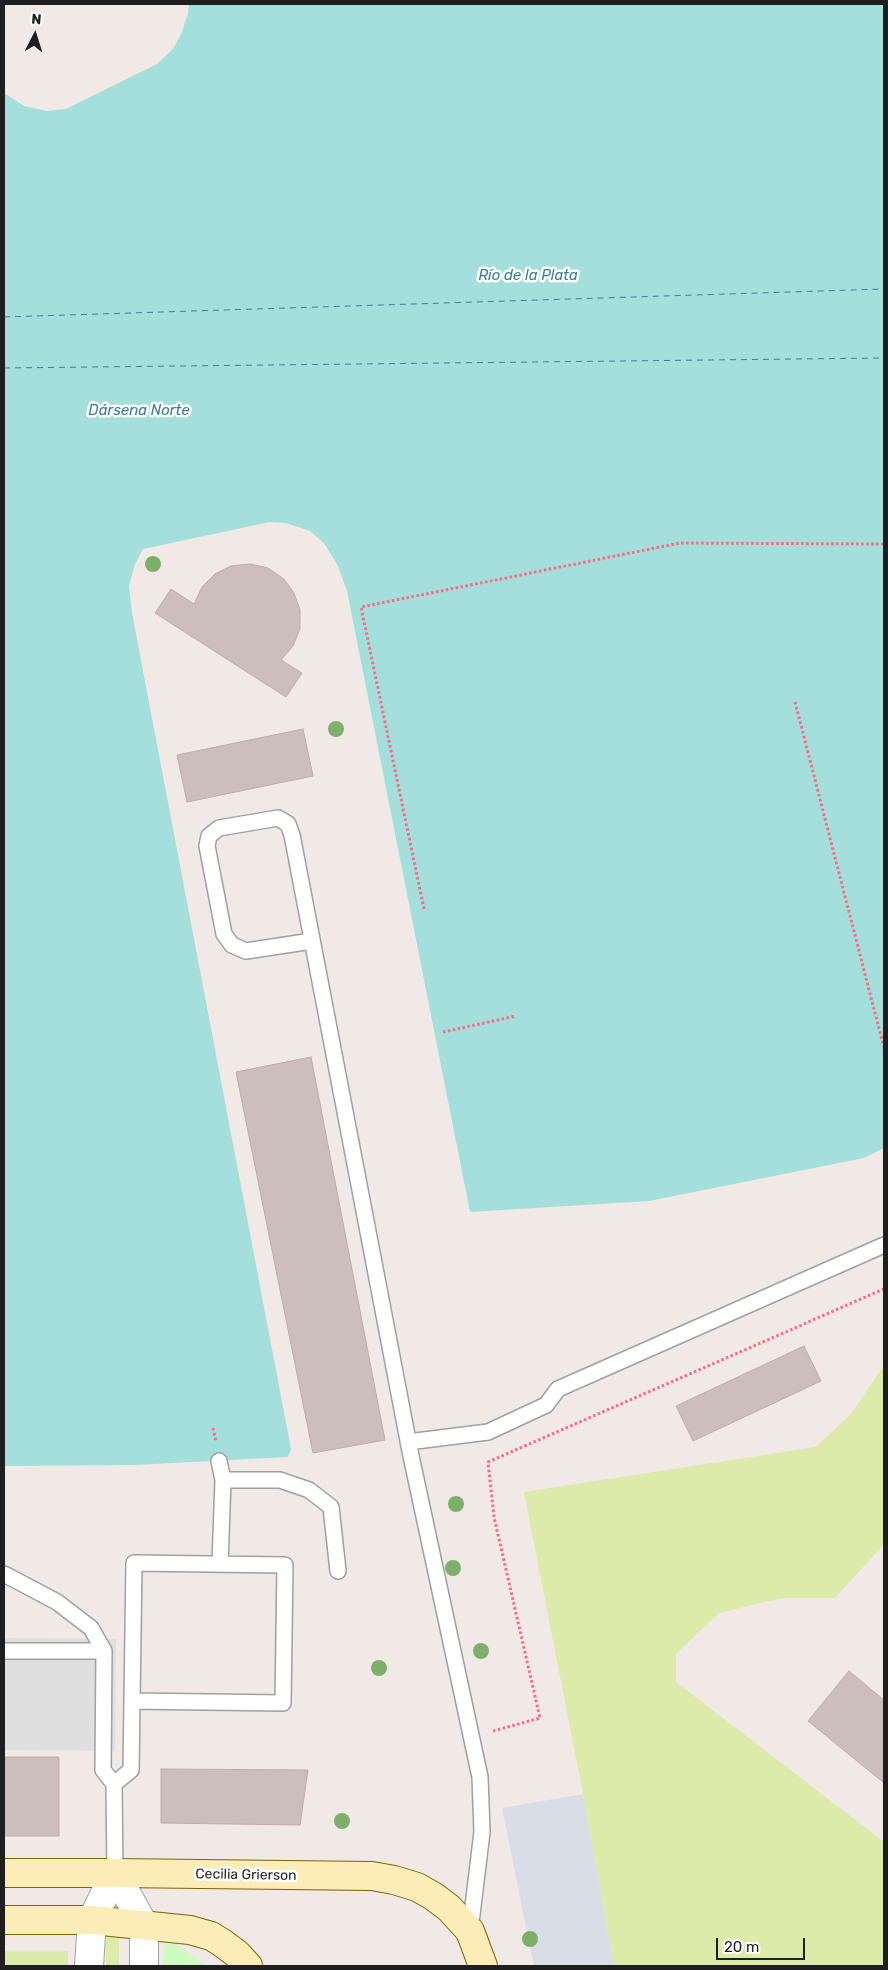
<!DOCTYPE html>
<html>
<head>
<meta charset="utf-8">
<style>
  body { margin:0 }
  #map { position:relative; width:888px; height:1970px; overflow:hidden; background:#f0e9e5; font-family:Rubik,sans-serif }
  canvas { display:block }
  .frame { position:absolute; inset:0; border:5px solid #1f1f1f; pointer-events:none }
  .north { position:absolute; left:10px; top:10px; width:50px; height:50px; -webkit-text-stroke:4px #fff; paint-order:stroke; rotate:5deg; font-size:14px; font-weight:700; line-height:20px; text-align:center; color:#1f1f1f }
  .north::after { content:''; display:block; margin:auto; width:18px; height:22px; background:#1f1f1f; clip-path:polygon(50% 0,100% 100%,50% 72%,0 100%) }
  .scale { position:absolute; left:716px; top:1938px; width:89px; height:22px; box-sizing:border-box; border:2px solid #1f1f1f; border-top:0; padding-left:6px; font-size:15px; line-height:18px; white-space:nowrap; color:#1f1f1f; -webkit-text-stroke:4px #fff; paint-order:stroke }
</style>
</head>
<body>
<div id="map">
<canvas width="888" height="1970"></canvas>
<div class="frame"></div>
<div class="north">N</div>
<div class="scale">20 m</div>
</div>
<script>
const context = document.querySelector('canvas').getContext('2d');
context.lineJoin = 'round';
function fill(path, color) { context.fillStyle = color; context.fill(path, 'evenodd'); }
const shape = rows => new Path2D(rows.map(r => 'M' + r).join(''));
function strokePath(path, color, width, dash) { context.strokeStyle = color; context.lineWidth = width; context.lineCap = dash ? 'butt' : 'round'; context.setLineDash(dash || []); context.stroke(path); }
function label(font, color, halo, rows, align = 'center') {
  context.font = font + ' Rubik,sans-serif'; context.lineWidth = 5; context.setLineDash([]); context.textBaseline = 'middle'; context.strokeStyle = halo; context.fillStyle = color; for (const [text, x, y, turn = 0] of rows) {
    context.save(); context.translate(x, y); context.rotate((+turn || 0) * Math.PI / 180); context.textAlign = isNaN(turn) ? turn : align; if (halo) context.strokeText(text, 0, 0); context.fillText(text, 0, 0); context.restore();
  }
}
fill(shape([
  [884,1365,884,1544,835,1598,782,1598,719,1613,676,1654,676,1682,884,1842,884,1966,614,1966,583,1794,524,1492,816,1447,851,1414],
  [106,1937,119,1937,119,1966,106,1966],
  [4,1951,68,1951,68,1966,4,1966]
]), '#dcebaa');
fill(shape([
  [171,1943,176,1944,207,1966,163,1966,164,1949,166,1945]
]), '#cdfbc1');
fill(shape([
  [4,1638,116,1639,115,1751,4,1750]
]), '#dfdfdf');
fill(shape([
  [583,1794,614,1966,534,1966,502,1808]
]), '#d9dde6');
fill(shape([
  [189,4,884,4,884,1148,864,1158,649,1201,470,1212,347,591,338,566,324,543,310,531,286,523,270,522,143,549,135,564,129,586,132,613,291,1449,288,1457,134,1465,4,1466,4,93,24,106,47,111,66,109,157,64,173,49,182,32,188,13]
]), '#a4dfdc');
strokePath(shape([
  [4,317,884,289],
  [4,368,884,358]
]), '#3d7f92', 1, [6, 5]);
const building = shape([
  [250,564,268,568,284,579,294,593,300,610,300,629,293,646,281,660,302,673,286,697,155,613,171,589,194,604,202,587,215,574,231,566,250,564],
  [303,729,313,776,187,802,177,755,303,729],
  [311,1057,385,1440,313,1453,236,1072,311,1057],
  [804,1346,821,1381,693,1441,676,1406,804,1346],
  [849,1671,884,1700,884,1783,808,1721,849,1671],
  [4,1757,59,1757,59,1836,4,1836,4,1757],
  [161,1769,308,1770,300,1825,161,1823,161,1769]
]);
fill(building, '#ccbebb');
strokePath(building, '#c2aba7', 1);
const service = shape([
  [312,941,246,951,232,945,224,934,207,846,209,836,219,828,278,818,288,824,292,835,411,1456,480,1777,482,1832,470,1931],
  [408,1442,488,1432,546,1405,558,1389,884,1245],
  [219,1461,223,1480,220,1564],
  [223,1480,280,1480,309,1490,331,1507,338,1571],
  [4,1574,57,1602,91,1628,104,1651],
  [4,1651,104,1651,103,1770,114,1784,115,1873],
  [114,1784,131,1770,134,1563,285,1565,283,1703,132,1701]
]);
const tertiary = shape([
  [115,1873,144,1925,144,1966],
  [89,1966,92,1920,115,1873]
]);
const secondary = shape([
  [4,1873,115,1873,372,1876,394,1880,417,1887,433,1896,449,1908,470,1931,483,1966],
  [4,1920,92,1920,190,1930,211,1936,221,1942,237,1954,248,1966]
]);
strokePath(service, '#a0a0a0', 18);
strokePath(tertiary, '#a0a0a0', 30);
strokePath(secondary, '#7a6502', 30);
strokePath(shape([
  [795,702,884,1048],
  [424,909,361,607,680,543,884,544],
  [443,1032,516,1016],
  [213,1428,216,1441],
  [493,1731,540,1718,494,1517,488,1462,884,1289]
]), '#fd6983', 3, [2.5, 2.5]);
strokePath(service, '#fff', 15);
strokePath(tertiary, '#fff', 28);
strokePath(secondary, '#fbecb8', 28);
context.fillStyle = '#7eb06c';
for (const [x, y] of [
  [153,564],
  [336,729],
  [456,1504],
  [453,1568],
  [481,1651],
  [379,1668],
  [342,1821],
  [530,1939]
]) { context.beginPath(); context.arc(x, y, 8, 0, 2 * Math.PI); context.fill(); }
label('14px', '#1f1f1f', '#fff', [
  ["Cecilia Grierson",246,1875,1]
]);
label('italic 15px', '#3d7f92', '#fff', [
  ["Río de la Plata",528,276],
  ["Dársena Norte",139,411]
]);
</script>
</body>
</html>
